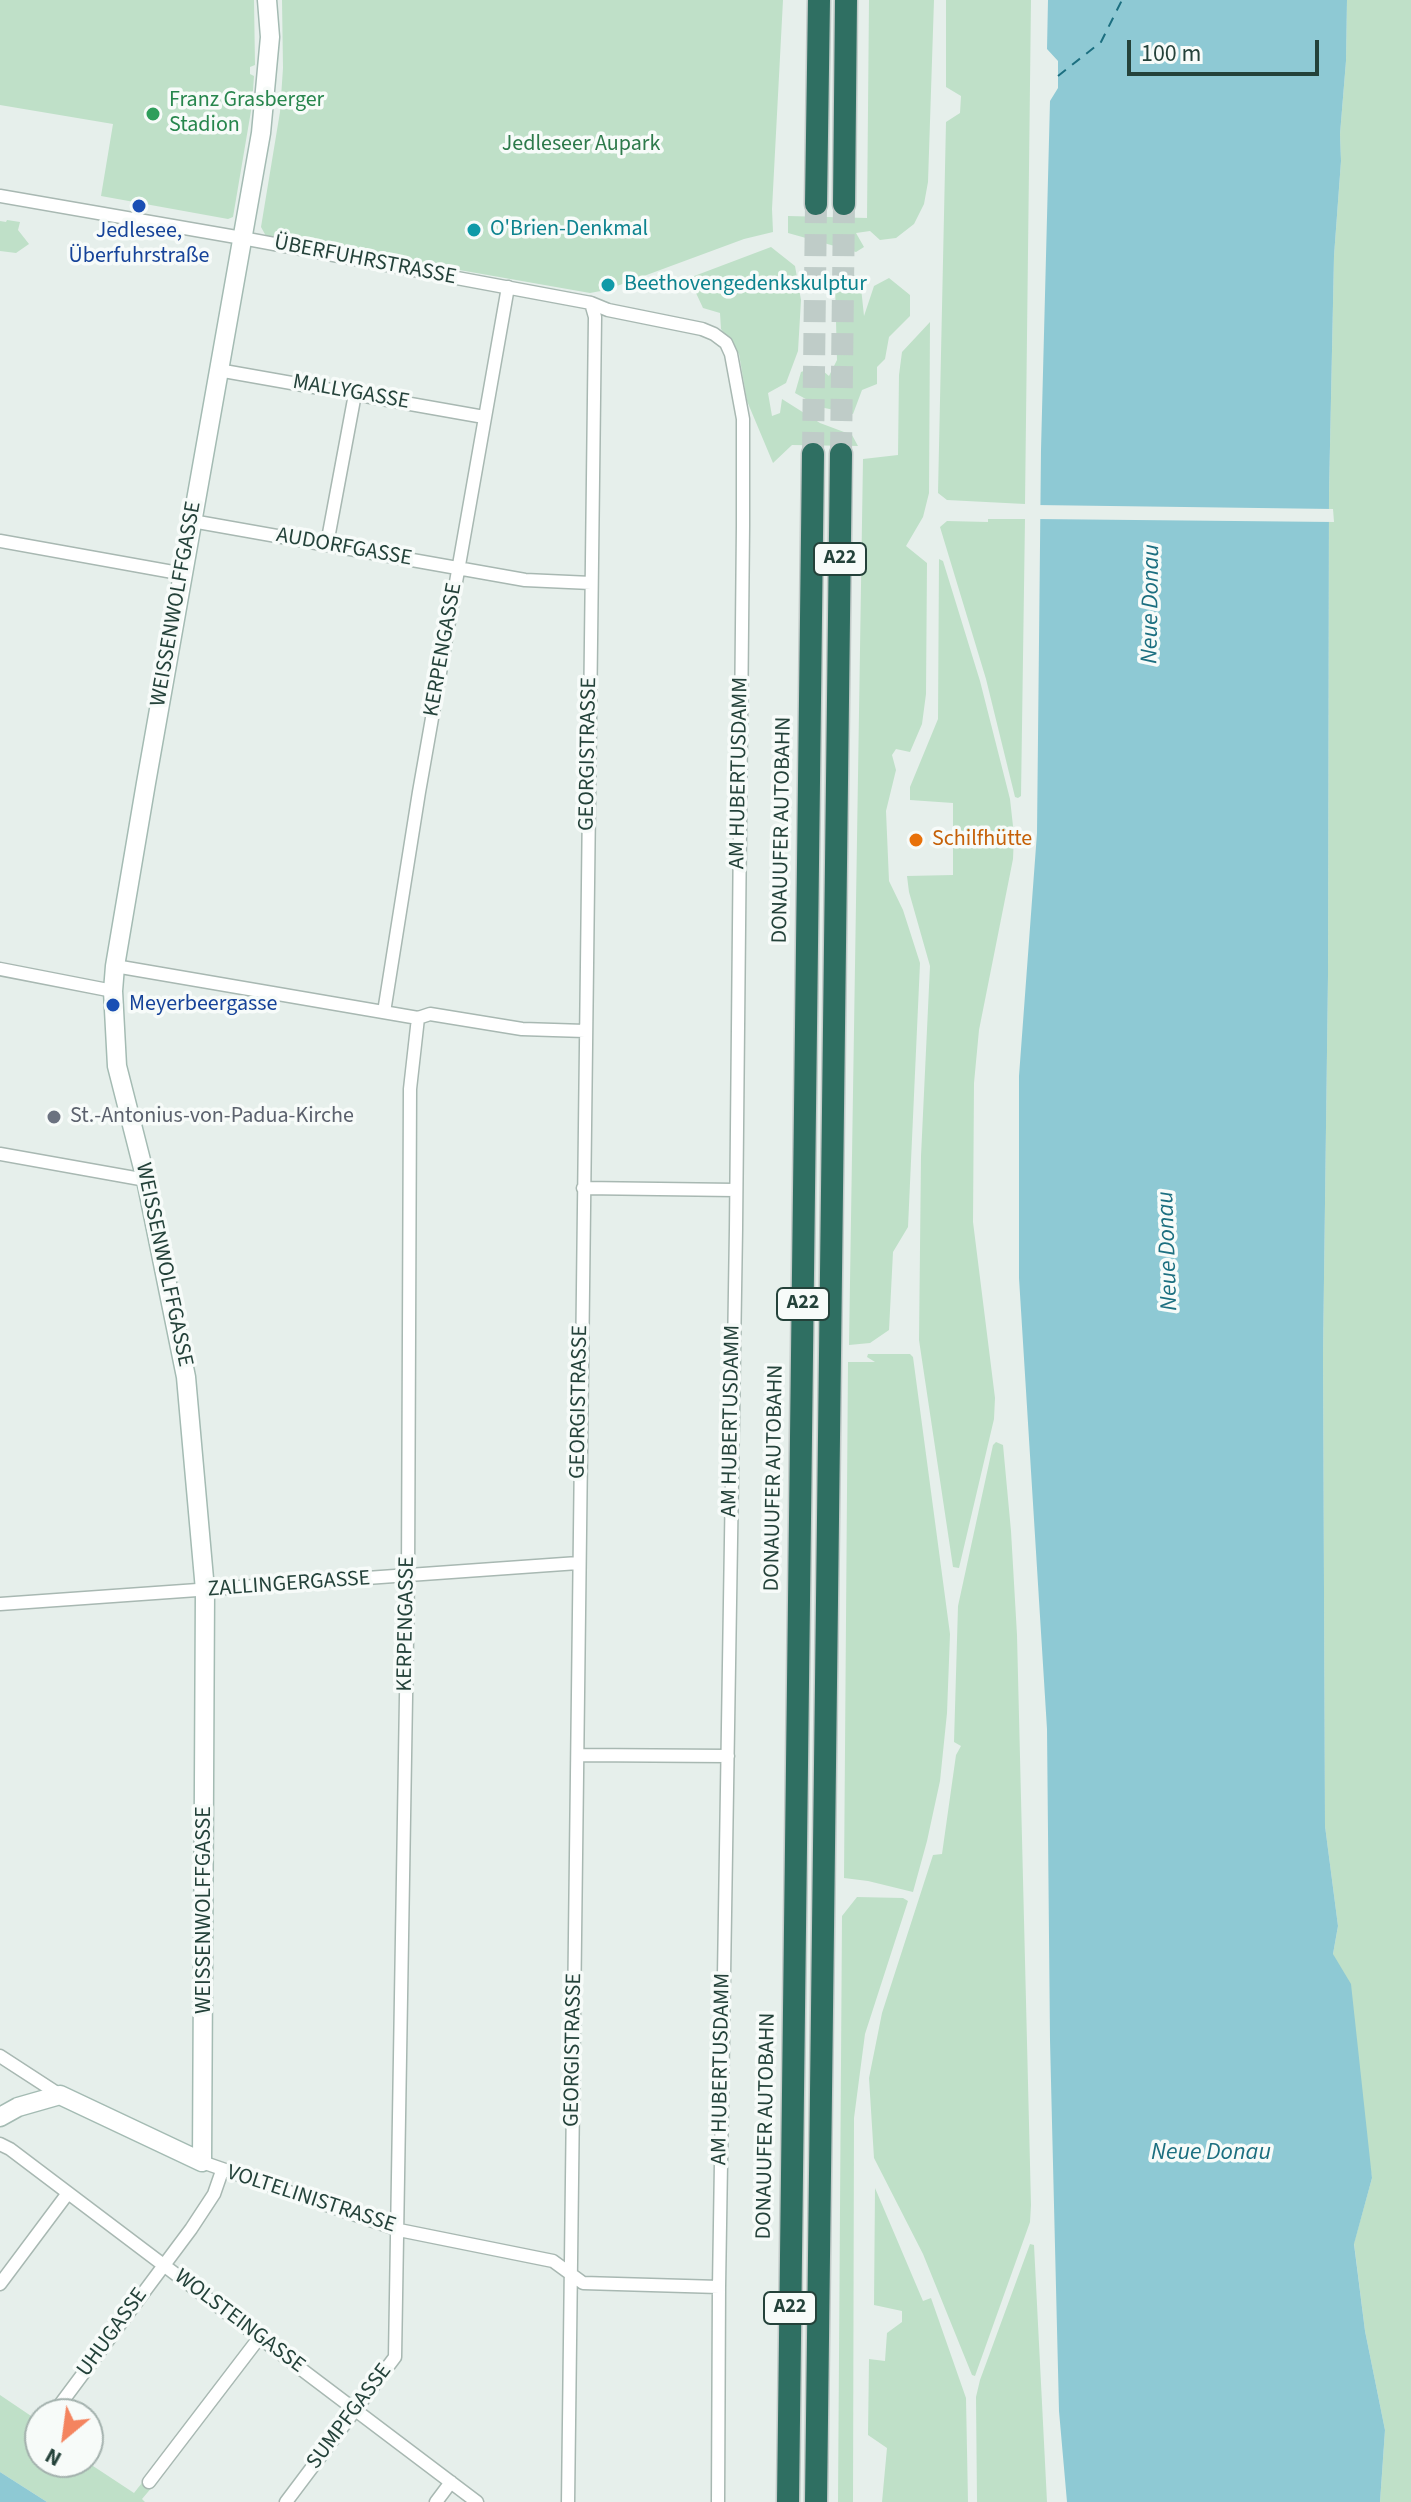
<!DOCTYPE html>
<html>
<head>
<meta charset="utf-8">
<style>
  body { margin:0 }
  #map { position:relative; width:1411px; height:2502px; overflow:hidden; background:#e6efeb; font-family:"Source Sans 3",sans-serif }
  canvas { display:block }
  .north { position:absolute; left:24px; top:2398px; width:80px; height:80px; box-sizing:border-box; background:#f7fbf9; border:2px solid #a3b1ad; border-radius:50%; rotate:209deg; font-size:22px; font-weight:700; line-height:32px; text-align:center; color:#24423a }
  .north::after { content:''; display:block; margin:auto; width:28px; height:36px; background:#f4845f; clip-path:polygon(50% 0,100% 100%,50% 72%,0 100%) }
  .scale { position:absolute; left:1127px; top:40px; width:192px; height:36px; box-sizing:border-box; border:4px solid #24423a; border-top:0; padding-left:10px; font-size:24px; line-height:28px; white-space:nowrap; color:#24423a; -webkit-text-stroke:6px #f7fbf9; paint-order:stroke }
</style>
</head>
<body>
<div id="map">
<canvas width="1411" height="2502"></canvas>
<div class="north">N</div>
<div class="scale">100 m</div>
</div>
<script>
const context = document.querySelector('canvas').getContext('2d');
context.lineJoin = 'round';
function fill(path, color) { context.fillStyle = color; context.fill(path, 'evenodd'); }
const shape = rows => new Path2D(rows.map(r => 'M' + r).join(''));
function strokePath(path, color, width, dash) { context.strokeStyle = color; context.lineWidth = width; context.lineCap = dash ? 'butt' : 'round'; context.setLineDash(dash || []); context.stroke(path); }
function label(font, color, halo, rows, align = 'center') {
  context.font = font + ' "Source Sans 3",sans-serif'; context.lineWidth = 7; context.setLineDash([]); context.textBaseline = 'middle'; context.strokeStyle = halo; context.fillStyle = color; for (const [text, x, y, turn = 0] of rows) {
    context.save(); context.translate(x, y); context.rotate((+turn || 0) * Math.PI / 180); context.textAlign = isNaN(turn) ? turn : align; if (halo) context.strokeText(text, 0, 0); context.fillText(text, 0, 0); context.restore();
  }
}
fill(shape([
  [0,0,254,0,255,65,250,67,250,74,254,76,253,91,248,94,248,102,252,105,233,217,228,219,101,196,113,124,0,105],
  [282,0,783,0,772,209,773,232,744,239,606,290,590,293,266,236,261,227,280,112,283,68],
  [869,0,934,0,928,182,924,204,914,224,896,238,880,240,870,231,856,233,864,247,856,252,788,233,788,216,867,218],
  [946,0,1031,0,1025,504,947,500,938,493,946,122,960,113,961,96,946,87],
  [1347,0,1411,0,1411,2502,1380,2502,1385,2430,1365,2331,1354,2243,1372,2178,1333,1954,1338,1926,1325,1826,1323,1354,1328,976,1329,493,1334,256,1341,161,1340,134,1346,61],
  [7,220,20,222,18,230,29,244,16,253,0,251,0,221,6,222],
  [771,247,795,266,801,300,798,351,786,383,768,393,772,416,780,413,782,399,820,423,852,435,858,446,792,445,773,463,747,401,739,354,721,329,720,313,703,308,689,278],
  [852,274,860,278,864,316,874,286,889,278,910,295,910,316,889,337,885,359,877,367,877,384,862,390,853,414,820,407,795,393,801,372,817,366,829,376,837,360,835,282],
  [930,322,929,493,923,517,906,546,927,563,926,694,922,724,910,752,896,749,892,755,896,770,886,811,889,881,903,910,920,963,908,1227,893,1252,889,1330,870,1343,849,1345,863,459,898,455,899,375,902,352],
  [988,519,1025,519,1021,796,1018,798,1015,797,986,679,940,527,947,521,988,522],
  [939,559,943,561,980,681,1010,799,1014,835,1013,859,979,1030,974,1083,973,1222,995,1398,994,1419,959,1568,953,1567,919,1340,921,1156,930,966,909,892,907,876,953,875,953,803,910,800,910,787,938,719],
  [868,1354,910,1354,913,1357,950,1634,947,1713,940,1781,927,1841,913,1892,868,1881,844,1878,848,1362,875,1362,867,1357],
  [996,1442,1003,1445,1011,1531,1017,1635,1031,2205,1030,2222,975,2376,972,2375,923,2254,874,2158,869,2078,882,2013,933,1855,942,1854,956,1755,961,1746,954,1742,958,1606,993,1445],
  [857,1897,903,1898,908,1901,865,2034,854,2118,853,2502,838,2502,842,1916],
  [875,2188,923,2301,931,2298,966,2398,968,2502,882,2502,887,2448,868,2435,869,2359,885,2361,887,2333,902,2322,902,2311,874,2305],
  [1030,2244,1034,2245,1047,2502,977,2502,976,2397,980,2380],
  [0,2395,40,2422,40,2462,87,2462,134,2493,145,2479,153,2486,142,2499,145,2502,47,2502,0,2472]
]), '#bfe0c8');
fill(shape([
  [1048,0,1347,0,1346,61,1340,134,1341,161,1334,256,1329,493,1328,976,1323,1354,1325,1826,1338,1926,1333,1954,1351,1984,1372,2178,1354,2244,1365,2331,1385,2430,1380,2502,1067,2502,1059,2411,1050,2040,1047,1729,1019,1278,1019,1076,1037,833,1041,450,1050,101,1058,88,1058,61,1047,49],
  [0,2472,47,2502,0,2502]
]), '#8ec9d4');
fill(shape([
  [1036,505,1333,509,1334,522,1036,519]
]), '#e6efeb');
strokePath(shape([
  [1058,76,1101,42,1122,0]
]), '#1c6f80', 2, [10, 8]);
strokePath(shape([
  [813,454,816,204],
  [841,454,844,204]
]), '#bfccc8', 22, [22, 11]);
const street = shape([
  [0,196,242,238,591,303,608,310,702,329,714,334,726,343,731,354,743,419,743,526,736,1229,719,2287,718,2502],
  [218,370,484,417],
  [192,521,525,580,591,583],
  [0,541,184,574],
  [327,544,355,394],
  [115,966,418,1018,430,1014,522,1029,585,1031],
  [0,969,113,991],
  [384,1012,419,792,508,287],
  [0,1154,146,1180],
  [583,1188,735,1190],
  [0,1604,578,1563],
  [578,1755,728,1756],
  [0,2056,60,2095],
  [0,2144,10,2149,477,2502],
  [202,2162,399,2230,553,2261,583,2283,719,2287],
  [0,2284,68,2193],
  [53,2414,191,2229,214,2194,222,2171],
  [149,2482,259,2338],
  [286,2502,395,2357,408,1577,410,1089,418,1018],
  [436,2502,451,2482],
  [568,2502,595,317,591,303]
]);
const secondary = shape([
  [0,2117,18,2107,60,2095,202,2162,205,1590,186,1377,146,1180,117,1066,113,991,115,966,146,783,261,133,270,37,267,0]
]);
const highway = shape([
  [816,204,819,0],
  [844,204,846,0],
  [788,2502,813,454],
  [816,2502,841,454]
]);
strokePath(street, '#a8b8b2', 15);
strokePath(secondary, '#a4bbb3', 21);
strokePath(highway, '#c2cac8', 25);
strokePath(street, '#fff', 12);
strokePath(secondary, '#fff', 18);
strokePath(highway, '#2f6f62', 22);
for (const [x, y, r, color] of [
  [153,114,8,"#2e9e5b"],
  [139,206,8,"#1a4fb4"],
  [474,230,8,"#0f9aa8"],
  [608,285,8,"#0f9aa8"],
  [916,840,8,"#e8710a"],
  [113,1005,8,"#1a4fb4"],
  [54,1117,8,"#6b7280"]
]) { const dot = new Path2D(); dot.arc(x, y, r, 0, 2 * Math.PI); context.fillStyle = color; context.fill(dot); strokePath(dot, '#f7fbf9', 3); }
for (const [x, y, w] of [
  [840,559,52],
  [803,1304,52],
  [790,2308,52]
]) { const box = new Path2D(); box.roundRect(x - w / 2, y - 16, w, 32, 6); context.fillStyle = '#f7fbf9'; context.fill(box); strokePath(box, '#24423a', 2); }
label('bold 20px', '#24423a', null, [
  ["A22",840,559],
  ["A22",803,1304],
  ["A22",790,2308]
]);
label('22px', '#27864d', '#f7fbf9', [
  ["Franz Grasberger",169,101],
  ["Stadion",169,126]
], 'left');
label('22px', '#2d7a4b', '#f7fbf9', [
  ["Jedleseer Aupark",581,145]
]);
label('22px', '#0d838f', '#f7fbf9', [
  ["O'Brien-Denkmal",490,230],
  ["Beethovengedenkskulptur",624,285]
], 'left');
label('22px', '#164399', '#f7fbf9', [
  ["Jedlesee,",139,232],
  ["Überfuhrstraße",139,257],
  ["Meyerbeergasse",129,1005,"left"]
]);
label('22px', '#24423a', '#f7fbf9', [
  ["ÜBERFUHRSTRASSE",365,261,11],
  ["MALLYGASSE",351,393,10],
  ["AUDORFGASSE",344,548,10],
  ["WEISSENWOLFFGASSE",177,604,-80],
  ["KERPENGASSE",444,650,-80],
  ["GEORGISTRASSE",589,754,-89],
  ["AM HUBERTUSDAMM",740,773,-89],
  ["DONAUUFER AUTOBAHN",783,830,-89],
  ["WEISSENWOLFFGASSE",163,1265,78],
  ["GEORGISTRASSE",580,1402,-89],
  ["AM HUBERTUSDAMM",732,1421,-89],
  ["DONAUUFER AUTOBAHN",775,1478,-89],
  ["ZALLINGERGASSE",289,1585,-4],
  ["KERPENGASSE",407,1624,-89],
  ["WEISSENWOLFFGASSE",205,1910,-90],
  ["GEORGISTRASSE",574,2050,-89],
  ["AM HUBERTUSDAMM",722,2069,-89],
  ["DONAUUFER AUTOBAHN",767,2126,-89],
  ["VOLTELINISTRASSE",311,2200,18],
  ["WOLSTEINGASSE",239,2322,37],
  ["UHUGASSE",113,2333,-54],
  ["SUMPFGASSE",350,2417,-53]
]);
label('22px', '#c56008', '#f7fbf9', [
  ["Schilfhütte",932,840]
], 'left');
label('22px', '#5b616d', '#f7fbf9', [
  ["St.-Antonius-von-Padua-Kirche",70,1117]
], 'left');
label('italic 24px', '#1c6f80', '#f7fbf9', [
  ["Neue Donau",1152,604,-89],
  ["Neue Donau",1169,1251,-92],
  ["Neue Donau",1211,2154]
]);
</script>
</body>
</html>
